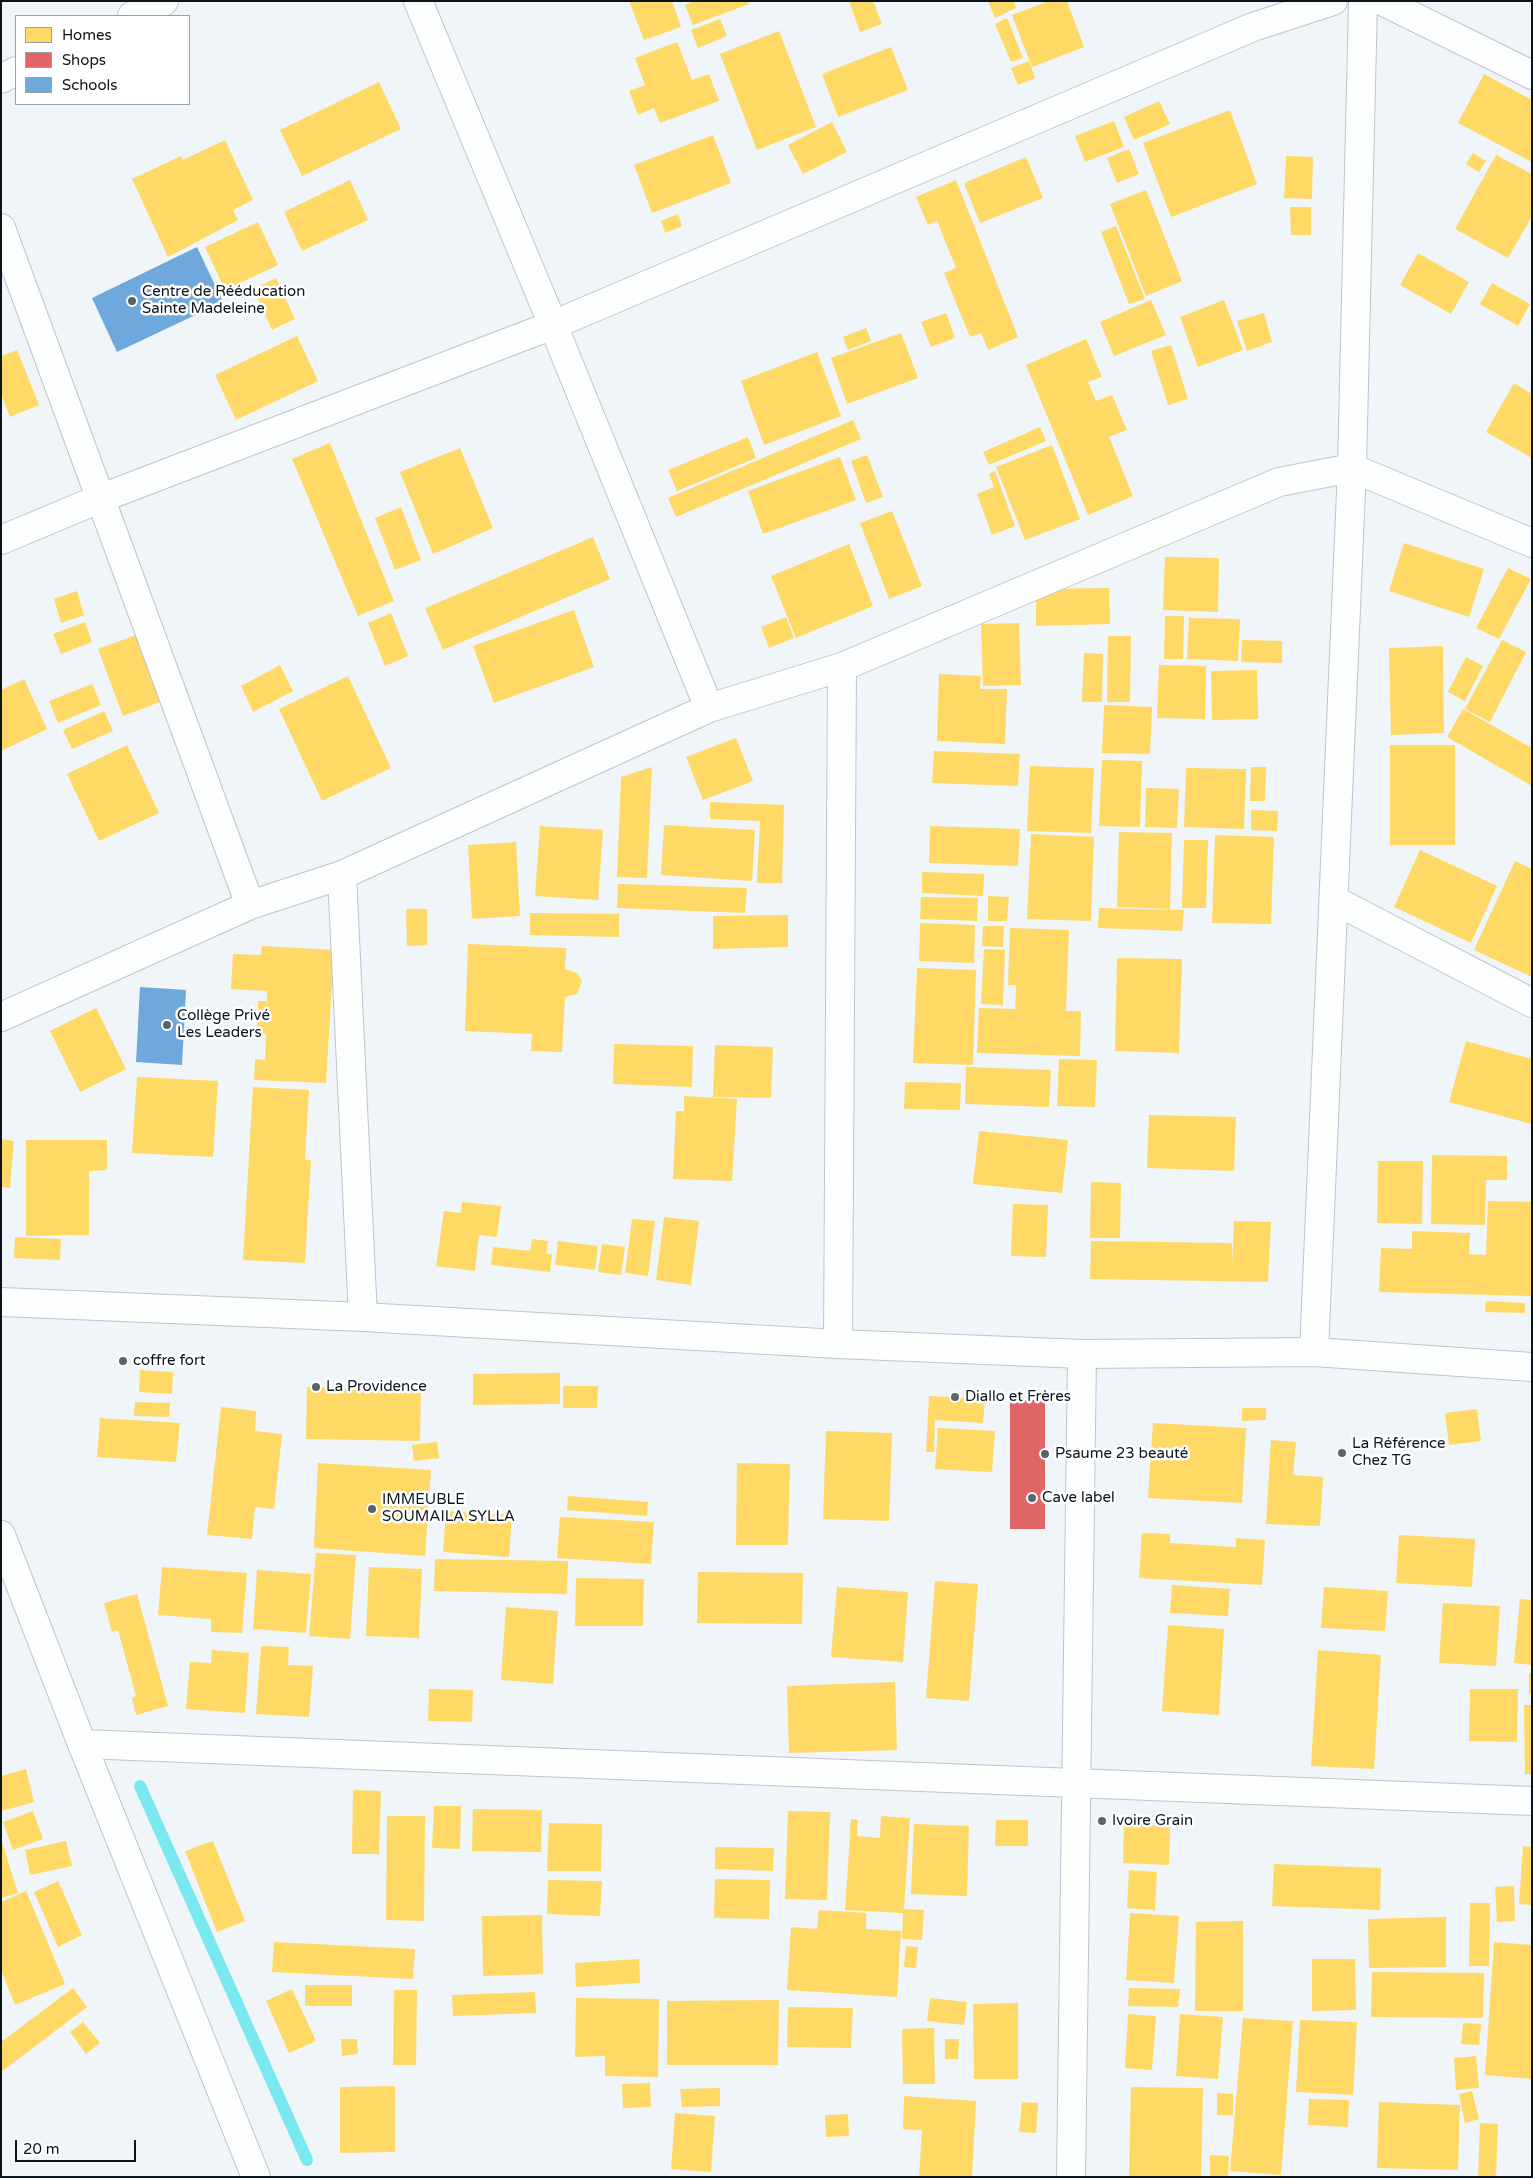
<!DOCTYPE html>
<html>
<head>
<meta charset="utf-8">
<style>
  body { margin:0 }
  #map { position:relative; width:1533px; height:2178px; overflow:hidden; background:#eff5f9; font-family:"Varela Round",sans-serif }
  canvas { display:block }
  .frame { position:absolute; inset:0; border:2px solid #0a141a; pointer-events:none }
  .legend { position:absolute; left:15px; top:15px; width:175px; height:90px; box-sizing:border-box; background:#fff; border:1px solid #9da1a3; margin:0; padding:6px 9px; list-style:none; font-size:15px; color:#0a141a }
  .legend li { display:flex; align-items:center; gap:10px; height:25px }
  .legend b { width:25px; border:1px solid #9da1a3 }
  .scale { position:absolute; left:15px; top:2140px; width:121px; height:22px; box-sizing:border-box; border:2px solid #0a141a; border-top:0; padding-left:6px; font-size:15px; line-height:18px; white-space:nowrap; color:#0a141a; -webkit-text-stroke:4px #fff; paint-order:stroke }
</style>
</head>
<body>
<div id="map">
<canvas width="1533" height="2178"></canvas>
<div class="frame"></div>
<ul class="legend">
<li><b style="height:14px;background:#ffd966"></b>Homes</li>
<li><b style="height:14px;background:#e06666"></b>Shops</li>
<li><b style="height:14px;background:#6fa8dc"></b>Schools</li>
</ul>
<div class="scale">20 m</div>
</div>
<script>
const context = document.querySelector('canvas').getContext('2d');
context.lineJoin = 'round';
function fill(path, color) { context.fillStyle = color; context.fill(path, 'evenodd'); }
const shape = rows => new Path2D(rows.map(r => 'M' + r).join(''));
function strokePath(path, color, width, dash) { context.strokeStyle = color; context.lineWidth = width; context.lineCap = dash ? 'butt' : 'round'; context.setLineDash(dash || []); context.stroke(path); }
function label(font, color, halo, rows, align = 'center') {
  context.font = font + ' "Varela Round",sans-serif'; context.lineWidth = 5; context.setLineDash([]); context.textBaseline = 'middle'; context.strokeStyle = halo; context.fillStyle = color; for (const [text, x, y, turn = 0] of rows) {
    context.save(); context.translate(x, y); context.rotate((+turn || 0) * Math.PI / 180); context.textAlign = isNaN(turn) ? turn : align; if (halo) context.strokeText(text, 0, 0); context.fillText(text, 0, 0); context.restore();
  }
}
fill(shape([
  [629,1,672,1,681,27,644,40],
  [694,1,748,1,749,4,693,25,685,5],
  [849,1,873,1,882,24,860,32],
  [988,1,1014,1,1016,8,995,18],
  [1049,1,1067,1,1084,47,1032,67,1012,15],
  [1007,18,1023,58,1011,62,995,24],
  [720,19,727,36,698,48,691,30],
  [779,31,816,127,757,150,720,54],
  [677,42,692,80,709,74,719,101,660,123,654,108,638,115,629,91,645,85,635,58],
  [891,47,908,90,838,117,822,74],
  [1029,61,1035,78,1018,85,1011,68],
  [1484,74,1532,100,1532,162,1458,123],
  [379,82,401,129,302,176,280,130],
  [1159,101,1170,124,1134,140,1124,117],
  [1230,110,1257,184,1171,217,1143,143],
  [1114,121,1124,147,1085,162,1075,136],
  [832,122,847,152,803,174,788,145],
  [713,135,731,183,652,213,634,165],
  [225,140,253,200,233,210,238,220,168,257,132,179,181,156,183,160],
  [1129,149,1139,174,1117,183,1107,158],
  [1473,153,1486,161,1479,172,1466,164],
  [1496,155,1532,174,1532,216,1508,258,1455,229],
  [1286,156,1313,157,1312,199,1284,198],
  [1026,157,1043,198,980,223,964,183],
  [350,180,368,220,302,251,284,212],
  [956,180,1018,337,988,350,981,333,970,337,944,273,956,268,937,221,928,225,916,197],
  [1146,190,1182,281,1146,296,1110,204],
  [1290,207,1311,207,1311,235,1291,235],
  [678,214,682,226,665,233,661,221],
  [258,222,278,265,225,290,205,247],
  [1116,226,1145,299,1129,304,1101,232],
  [1418,253,1469,282,1451,314,1400,285],
  [276,278,295,319,272,330,253,289],
  [1492,283,1530,304,1518,326,1480,304],
  [1151,300,1166,335,1114,356,1100,322],
  [1224,300,1243,350,1198,367,1180,317],
  [946,313,955,338,931,347,921,322],
  [1264,313,1272,342,1247,351,1237,321],
  [866,328,871,341,848,350,843,337],
  [901,333,918,378,847,404,831,358],
  [297,336,318,381,236,420,215,375],
  [1086,339,1102,377,1088,382,1096,401,1112,395,1127,430,1109,437,1133,496,1088,515,1026,365],
  [1171,345,1188,399,1168,405,1151,351],
  [17,350,39,405,10,417,1,394,1,356],
  [817,352,841,416,764,445,741,381],
  [1514,383,1532,394,1532,458,1486,432],
  [853,420,861,439,676,517,668,498],
  [1040,427,1046,441,989,465,983,452],
  [748,437,756,458,677,491,668,470],
  [330,443,394,601,358,616,292,459],
  [1052,445,1080,519,1025,540,996,467],
  [460,448,493,528,433,554,400,472],
  [867,455,883,497,866,503,851,461],
  [840,457,856,500,763,534,748,491],
  [995,471,1015,526,992,535,977,494,994,487,989,474],
  [401,507,421,560,395,570,375,518],
  [892,511,922,586,889,599,860,523],
  [593,537,610,579,443,650,425,608],
  [1404,543,1484,569,1469,617,1389,591],
  [849,544,873,606,796,638,771,576],
  [1165,557,1219,558,1218,612,1163,610],
  [1508,568,1531,579,1499,639,1476,628],
  [1109,588,1110,624,1036,626,1036,589],
  [77,591,84,615,61,623,54,599],
  [574,610,594,667,494,703,473,646],
  [391,613,408,656,385,666,368,623],
  [1165,616,1184,616,1183,659,1164,659],
  [786,617,794,638,769,648,761,627],
  [1189,618,1240,619,1238,661,1187,659],
  [85,622,92,642,61,654,53,634],
  [1019,623,1021,685,983,686,981,624],
  [136,635,160,702,123,716,98,649],
  [1108,636,1131,636,1130,702,1107,702],
  [1242,640,1282,641,1282,663,1241,662],
  [1502,640,1526,652,1490,722,1465,709],
  [1443,646,1444,733,1391,735,1389,648],
  [1084,653,1103,654,1102,702,1082,702],
  [1466,657,1483,666,1465,701,1448,692],
  [280,665,293,691,253,712,241,686],
  [1159,665,1206,666,1205,719,1157,718],
  [1257,670,1258,719,1212,720,1211,671],
  [939,674,981,676,980,689,1007,689,1005,744,937,741],
  [348,676,391,768,322,801,279,709],
  [24,679,47,729,1,751,1,690],
  [92,684,101,705,58,723,49,701],
  [1104,705,1152,707,1150,754,1102,753],
  [1463,709,1532,748,1532,786,1447,737],
  [104,711,113,731,72,749,63,730],
  [736,738,753,781,703,800,686,757],
  [127,745,159,813,99,841,67,774],
  [1390,745,1455,745,1455,845,1390,845],
  [934,751,1020,754,1018,786,932,783],
  [1102,760,1142,761,1140,827,1099,826],
  [1030,766,1094,768,1091,833,1027,831],
  [652,767,647,878,617,877,621,777],
  [1251,767,1266,767,1265,801,1250,801],
  [1186,768,1246,769,1244,829,1184,827],
  [1146,788,1179,789,1177,828,1145,827],
  [710,802,784,805,782,883,757,883,760,821,710,819],
  [1251,810,1278,811,1277,831,1251,830],
  [664,825,755,830,752,881,661,875],
  [540,826,603,830,598,900,535,896],
  [930,826,1020,829,1018,866,929,863],
  [1119,832,1172,833,1170,909,1117,907],
  [1031,834,1094,837,1091,921,1027,919],
  [1215,835,1274,837,1271,924,1212,923],
  [1184,840,1208,840,1206,908,1182,908],
  [516,842,520,916,472,919,468,845],
  [1420,850,1497,886,1471,943,1394,907],
  [1515,861,1532,869,1532,977,1474,950],
  [922,872,984,874,983,896,922,893],
  [618,884,747,888,745,913,617,908],
  [988,896,1009,897,1007,921,988,921],
  [921,897,978,898,977,921,920,919],
  [1099,908,1184,910,1182,931,1098,928],
  [406,909,427,909,427,945,407,946],
  [530,913,619,914,619,937,530,935],
  [788,915,788,947,713,949,713,916],
  [920,923,975,925,974,963,919,961],
  [983,926,1004,926,1003,947,982,946],
  [1010,928,1069,930,1066,1011,1081,1011,1080,1056,977,1053,979,1008,1015,1009,1016,985,1008,985],
  [468,944,566,948,565,969,577,973,582,981,577,994,565,997,562,1052,531,1051,532,1034,465,1031],
  [262,946,334,950,326,1083,254,1080,255,1059,265,1060,266,1034,257,1033,258,1001,267,1001,267,991,231,989,233,954,261,955],
  [984,949,1005,950,1003,1005,981,1004],
  [1117,958,1182,959,1179,1053,1115,1051],
  [917,968,976,970,973,1065,913,1063],
  [96,1008,126,1069,80,1092,50,1031],
  [1466,1041,1532,1059,1532,1124,1449,1102],
  [614,1044,693,1046,692,1087,613,1084],
  [715,1045,773,1047,771,1098,713,1097],
  [1059,1059,1097,1060,1095,1107,1057,1106],
  [966,1067,1051,1070,1049,1107,965,1104],
  [137,1077,218,1081,213,1157,132,1153],
  [905,1082,961,1083,960,1110,904,1109],
  [253,1087,309,1090,305,1160,311,1160,305,1263,243,1260],
  [684,1096,737,1099,732,1181,673,1179,676,1111,684,1111],
  [1149,1115,1236,1117,1234,1171,1147,1168],
  [979,1131,1068,1140,1062,1193,973,1184],
  [1,1139,14,1141,10,1188,1,1187],
  [26,1140,107,1140,107,1170,89,1171,89,1235,26,1236],
  [1432,1155,1507,1156,1507,1180,1486,1180,1485,1225,1431,1224],
  [1378,1161,1423,1161,1422,1224,1377,1223],
  [1091,1182,1121,1183,1120,1238,1090,1238],
  [1488,1201,1532,1202,1532,1296,1379,1292,1381,1248,1412,1249,1412,1231,1470,1233,1469,1254,1486,1255],
  [462,1202,501,1206,497,1237,479,1235,475,1271,436,1266,444,1211,461,1213],
  [1013,1204,1048,1205,1046,1257,1011,1256],
  [664,1217,699,1221,691,1285,656,1280],
  [632,1219,655,1221,648,1276,625,1273],
  [1234,1221,1271,1222,1268,1282,1090,1279,1091,1241,1232,1243,1232,1264],
  [15,1237,61,1239,60,1260,14,1258],
  [532,1239,548,1241,546,1254,552,1254,550,1272,491,1265,493,1247,530,1251],
  [558,1241,598,1246,595,1270,555,1265],
  [602,1244,625,1247,621,1275,598,1272],
  [1486,1301,1525,1303,1525,1313,1485,1312],
  [140,1370,173,1372,172,1394,139,1392],
  [560,1373,560,1404,473,1405,473,1374],
  [563,1386,598,1386,597,1408,563,1408],
  [307,1387,421,1389,420,1441,306,1439],
  [929,1396,985,1399,983,1423,935,1420,934,1452,926,1452],
  [135,1402,170,1403,169,1417,134,1416],
  [221,1407,256,1411,255,1431,282,1434,274,1509,255,1507,252,1539,207,1535],
  [1242,1408,1266,1408,1266,1420,1242,1421],
  [1477,1409,1481,1441,1449,1445,1445,1413],
  [100,1418,180,1423,176,1462,97,1457],
  [1153,1423,1246,1428,1242,1503,1148,1498],
  [938,1428,995,1431,992,1472,935,1469],
  [826,1431,892,1433,889,1521,823,1519],
  [1271,1440,1296,1442,1293,1475,1323,1477,1320,1526,1266,1524],
  [437,1442,439,1458,414,1461,412,1445],
  [318,1463,431,1470,425,1556,314,1548],
  [737,1463,790,1464,788,1545,736,1545],
  [568,1496,648,1502,647,1516,567,1510],
  [446,1511,512,1515,509,1557,443,1552],
  [560,1517,654,1522,651,1564,557,1558],
  [1142,1533,1170,1534,1170,1543,1236,1547,1236,1538,1265,1540,1262,1585,1139,1578],
  [1399,1535,1475,1539,1472,1587,1396,1583],
  [316,1553,356,1555,350,1639,309,1636],
  [435,1559,568,1561,567,1594,434,1591],
  [162,1567,247,1573,242,1633,211,1632,211,1619,158,1615],
  [369,1567,422,1569,419,1638,366,1636],
  [257,1570,311,1574,306,1633,253,1629],
  [698,1572,803,1573,802,1624,697,1623],
  [576,1578,644,1579,643,1626,575,1626],
  [935,1581,978,1584,969,1701,926,1698],
  [1172,1585,1230,1589,1228,1616,1170,1613],
  [837,1587,908,1592,903,1662,831,1657],
  [1324,1587,1388,1591,1385,1631,1321,1628],
  [137,1594,168,1706,136,1715,132,1698,136,1696,118,1630,112,1632,104,1603],
  [1520,1599,1532,1600,1532,1665,1514,1663],
  [1443,1603,1500,1606,1496,1666,1439,1663],
  [506,1607,558,1611,553,1684,501,1680],
  [1168,1625,1224,1629,1219,1715,1162,1711],
  [261,1646,289,1647,288,1665,313,1666,309,1717,256,1714],
  [212,1650,249,1653,245,1713,186,1709,190,1662,211,1663],
  [1318,1650,1381,1655,1374,1769,1311,1766],
  [1529,1673,1532,1673,1532,1694,1529,1694],
  [895,1682,897,1750,789,1753,787,1686],
  [429,1689,473,1690,472,1722,428,1721],
  [1470,1689,1518,1689,1517,1742,1469,1741],
  [1524,1705,1532,1705,1532,1774,1525,1774],
  [26,1769,34,1802,2,1811,1,1776],
  [353,1790,381,1791,379,1854,352,1854],
  [434,1806,461,1806,460,1849,432,1848],
  [473,1809,542,1810,541,1852,472,1851],
  [33,1811,43,1839,13,1850,3,1822],
  [788,1811,830,1812,827,1900,785,1899],
  [387,1816,425,1816,424,1921,386,1920],
  [881,1816,910,1818,904,1909,924,1910,922,1940,902,1939,903,1913,845,1910,851,1819,858,1820,857,1836,880,1838],
  [996,1820,1028,1820,1028,1846,995,1846],
  [549,1823,602,1824,601,1871,547,1871],
  [914,1824,969,1826,967,1896,911,1894],
  [1124,1824,1170,1826,1169,1865,1123,1863],
  [1,1839,18,1893,1,1898],
  [66,1841,72,1866,30,1875,25,1850],
  [213,1841,245,1921,217,1932,185,1851],
  [1523,1846,1532,1847,1532,1905,1519,1904],
  [715,1847,774,1848,773,1871,715,1869],
  [1274,1864,1381,1868,1380,1910,1272,1906],
  [1129,1870,1157,1872,1155,1910,1127,1908],
  [715,1879,770,1880,769,1919,714,1918],
  [548,1880,602,1881,600,1916,547,1914],
  [58,1881,82,1935,58,1947,34,1892],
  [1514,1886,1515,1921,1497,1922,1495,1887],
  [26,1891,65,1984,15,2005,1,1970,1,1902],
  [1470,1903,1490,1903,1489,1966,1469,1966],
  [819,1910,866,1913,866,1929,901,1931,897,1997,787,1990,791,1927,817,1929],
  [1130,1913,1179,1916,1174,1983,1126,1980],
  [542,1915,543,1974,483,1976,482,1916],
  [1446,1917,1446,1967,1369,1968,1368,1919],
  [1243,1921,1243,2011,1195,2011,1196,1922],
  [274,1942,415,1949,413,1979,272,1972],
  [1494,1942,1532,1945,1532,2079,1485,2075],
  [906,1946,918,1947,916,1968,904,1967],
  [639,1959,640,1983,576,1987,575,1963],
  [1312,1959,1355,1959,1356,2010,1312,2011],
  [1372,1972,1484,1973,1483,2018,1371,2017],
  [305,1985,352,1985,352,2006,305,2006],
  [73,1988,87,2007,1,2072,1,2042],
  [1129,1988,1180,1989,1178,2007,1128,2006],
  [292,1989,316,2041,289,2053,266,2001],
  [394,1990,417,1990,416,2065,393,2065],
  [535,1992,536,2013,453,2016,452,1995],
  [576,1998,659,1999,658,2077,605,2076,605,2056,575,2057],
  [930,1998,967,2002,964,2025,927,2021],
  [779,2000,778,2065,667,2065,667,2001],
  [1018,2003,1018,2079,974,2079,973,2004],
  [788,2007,853,2008,851,2048,787,2047],
  [1128,2014,1156,2016,1152,2070,1125,2068],
  [1180,2014,1223,2017,1218,2079,1176,2076],
  [1243,2018,1293,2021,1281,2175,1230,2171],
  [1300,2020,1357,2022,1353,2095,1296,2092],
  [83,2022,100,2043,86,2054,70,2032],
  [1463,2023,1481,2024,1479,2045,1461,2044],
  [934,2028,935,2084,903,2084,902,2029],
  [341,2039,357,2039,358,2054,342,2056],
  [945,2039,959,2039,958,2059,945,2059],
  [1476,2056,1479,2088,1456,2090,1454,2058],
  [650,2083,651,2107,623,2108,622,2084],
  [395,2086,395,2152,340,2153,340,2087],
  [1131,2087,1203,2088,1201,2177,1129,2176],
  [720,2088,720,2106,682,2107,680,2089],
  [1472,2091,1479,2119,1465,2123,1459,2094],
  [1217,2093,1233,2094,1233,2115,1217,2115],
  [904,2096,976,2101,972,2177,919,2176,922,2130,903,2129],
  [1309,2099,1349,2100,1348,2127,1308,2125],
  [1022,2102,1038,2103,1036,2133,1019,2132],
  [1379,2102,1460,2105,1458,2170,1377,2168],
  [675,2113,715,2116,711,2172,671,2169],
  [848,2114,849,2136,826,2137,825,2115],
  [1480,2123,1498,2124,1496,2177,1478,2177],
  [1210,2155,1229,2156,1228,2177,1210,2177]
]), '#ffd966');
fill(shape([
  [1010,1400,1045,1400,1045,1529,1010,1529]
]), '#e06666');
fill(shape([
  [197,247,223,302,117,352,92,298],
  [140,987,186,990,182,1065,136,1062]
]), '#6fa8dc');
strokePath(shape([
  [140,1786,307,2160]
]), '#79e8ef', 12);
const minor = shape([
  [418,1,553,325,709,708],
  [1382,1,1532,75],
  [132,16,164,1],
  [1,79,16,71],
  [1,228,250,905],
  [1,540,99,499,553,325,1253,27,1333,1],
  [342,875,363,1317],
  [1334,900,1532,1003],
  [1,1017,250,905,342,875,709,708,842,667,1279,482,1352,468,1532,543],
  [838,1344,842,667],
  [1314,1352,1352,468,1363,1],
  [82,1744,1532,1801],
  [1071,2177,1082,1354]
]);
const tertiary = shape([
  [1,1302,363,1317,838,1344,1082,1354,1314,1352,1532,1367]
]);
const secondary = shape([
  [1,1535,82,1744,256,2177]
]);
strokePath(minor, '#bec5ca', 30);
strokePath(tertiary, '#bec5ca', 30);
strokePath(secondary, '#bec5ca', 30);
strokePath(minor, '#fdfefe', 28);
strokePath(tertiary, '#fdfefe', 28);
strokePath(secondary, '#fdfefe', 28);
for (const [x, y, r, color] of [
  [132,301,5,"#5a6368"],
  [167,1025,5,"#5a6368"],
  [123,1361,5,"#5a6368"],
  [316,1387,5,"#5a6368"],
  [955,1397,5,"#5a6368"],
  [1342,1453,5,"#5a6368"],
  [1045,1454,5,"#5a6368"],
  [1032,1498,5,"#5a6368"],
  [372,1509,5,"#5a6368"],
  [1102,1821,5,"#5a6368"]
]) { const dot = new Path2D(); dot.arc(x, y, r, 0, 2 * Math.PI); context.fillStyle = color; context.fill(dot); strokePath(dot, '#fff', 2); }
label('15px', '#0a141a', '#fff', [
  ["Centre de Rééducation",142,292],
  ["Sainte Madeleine",142,309],
  ["Collège Privé",177,1016],
  ["Les Leaders",177,1033],
  ["coffre fort",133,1361],
  ["La Providence",326,1387],
  ["Diallo et Frères",965,1397],
  ["La Référence",1352,1444],
  ["Chez TG",1352,1461],
  ["Psaume 23 beauté",1055,1454],
  ["Cave label",1042,1498],
  ["IMMEUBLE",382,1500],
  ["SOUMAILA SYLLA",382,1517],
  ["Ivoire Grain",1112,1821]
], 'left');
</script>
</body>
</html>
